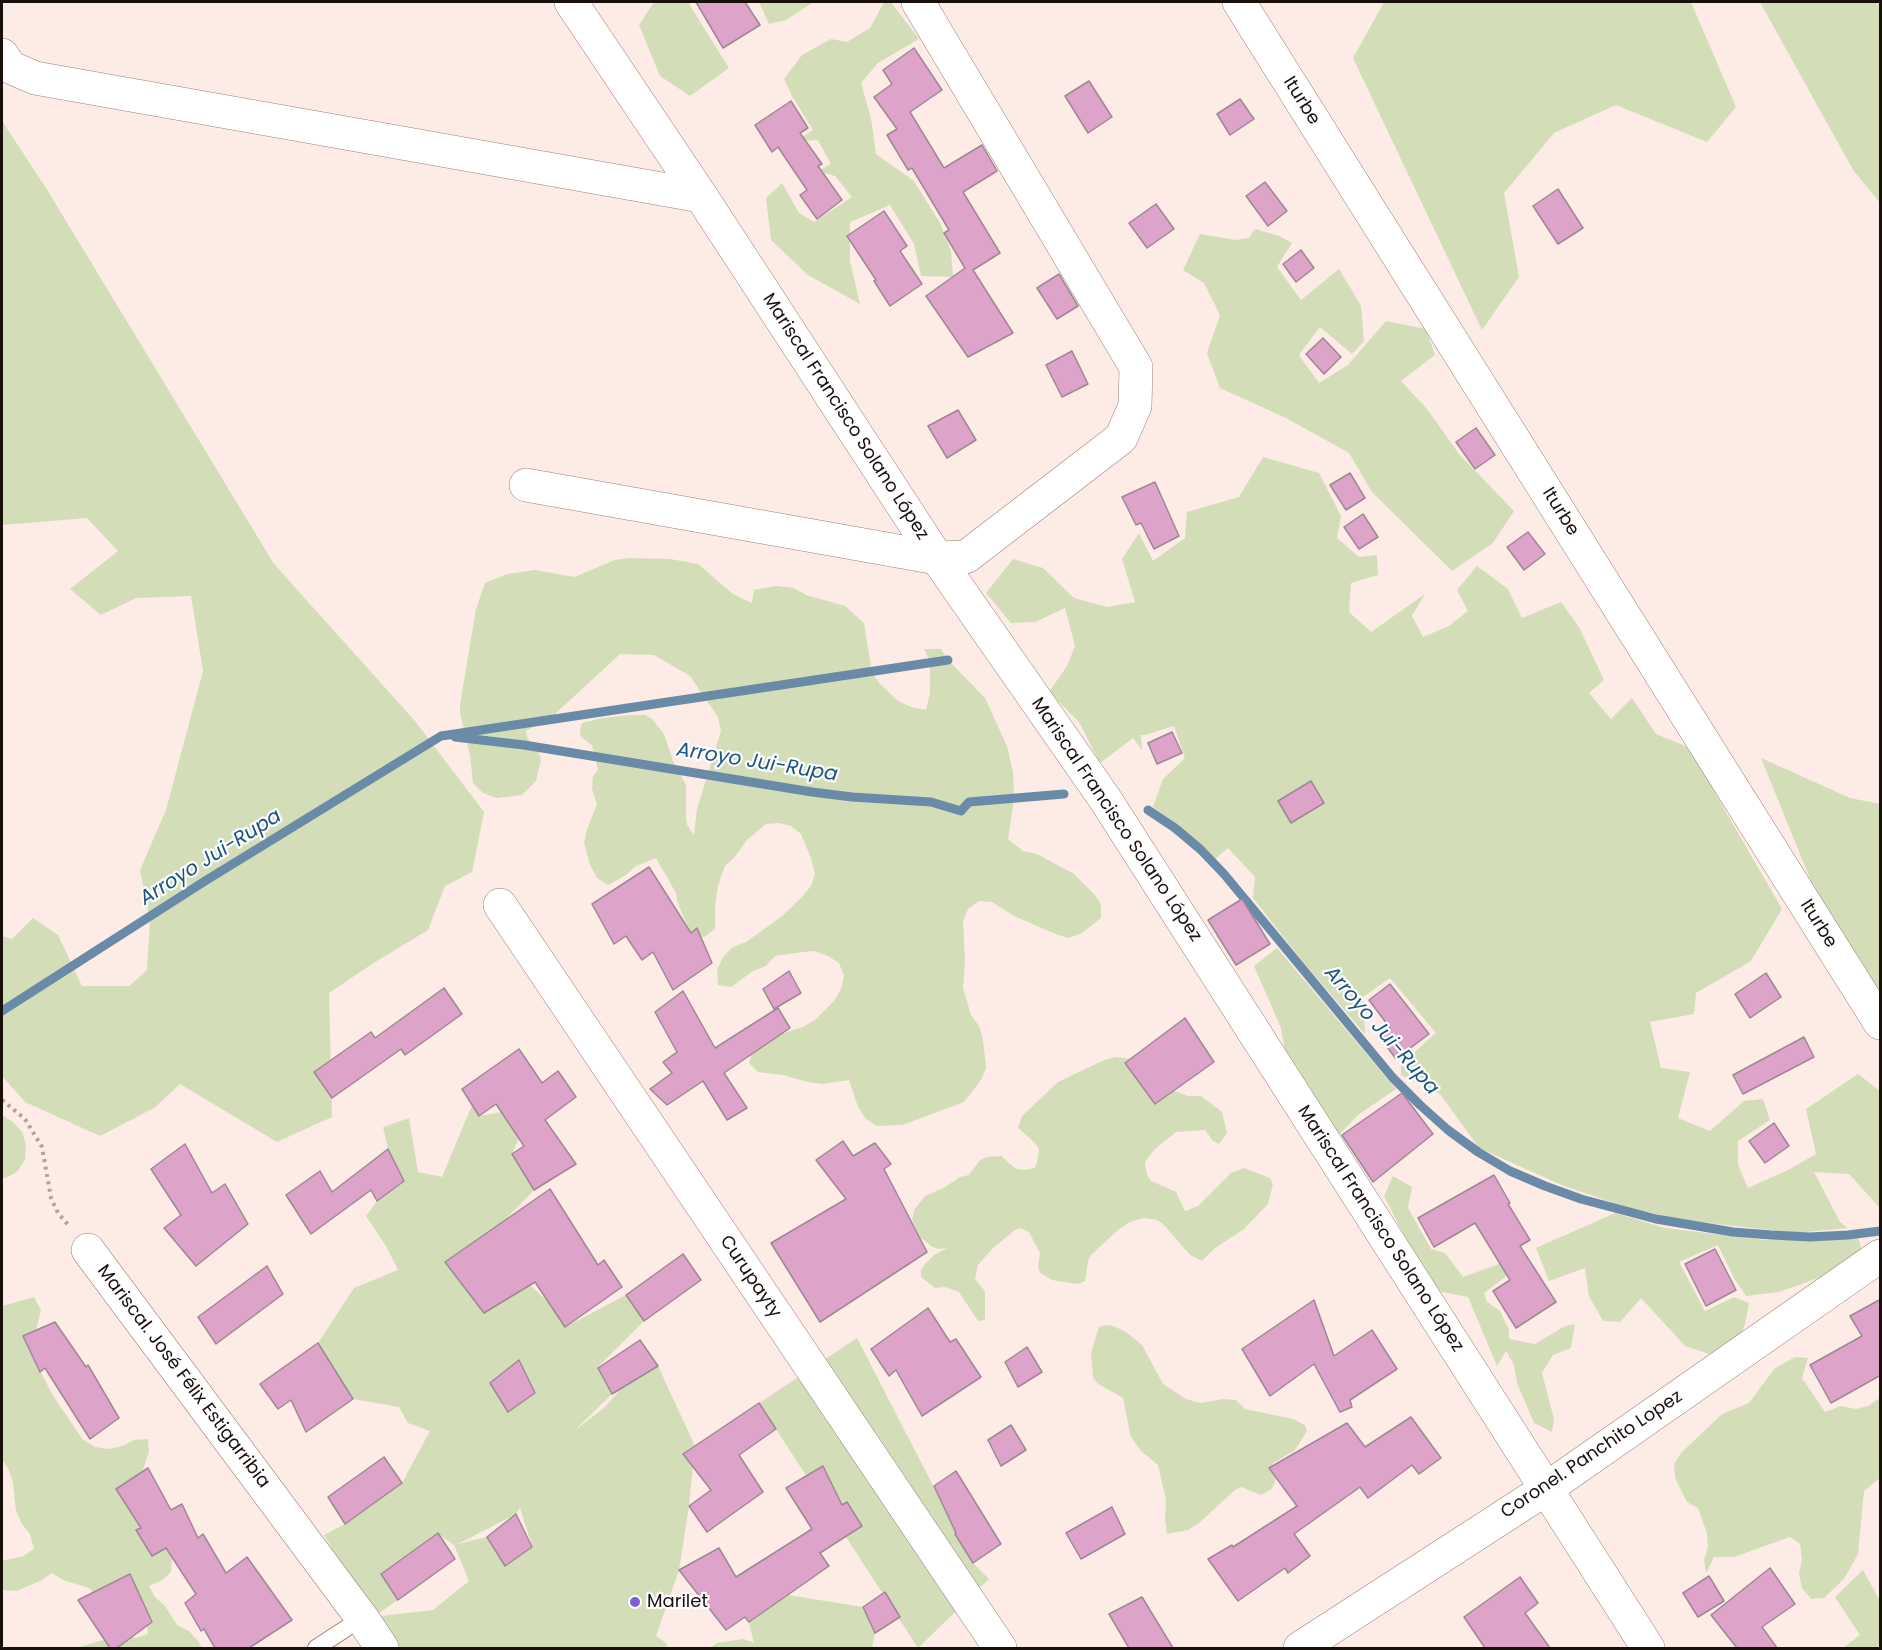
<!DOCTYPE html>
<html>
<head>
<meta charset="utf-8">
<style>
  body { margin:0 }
  #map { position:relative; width:1882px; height:1650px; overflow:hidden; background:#fdebe5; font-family:Poppins,sans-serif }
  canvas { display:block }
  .frame { position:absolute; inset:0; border:3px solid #190f0b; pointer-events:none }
</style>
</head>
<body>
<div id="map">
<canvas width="1882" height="1650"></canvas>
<div class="frame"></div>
</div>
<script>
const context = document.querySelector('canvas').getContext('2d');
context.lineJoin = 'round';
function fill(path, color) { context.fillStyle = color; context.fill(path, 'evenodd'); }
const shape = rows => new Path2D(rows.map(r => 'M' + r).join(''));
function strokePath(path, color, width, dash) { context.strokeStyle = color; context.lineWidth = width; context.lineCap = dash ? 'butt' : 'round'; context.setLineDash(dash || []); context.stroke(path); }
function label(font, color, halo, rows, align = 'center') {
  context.font = font + ' Poppins,sans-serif'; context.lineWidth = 4.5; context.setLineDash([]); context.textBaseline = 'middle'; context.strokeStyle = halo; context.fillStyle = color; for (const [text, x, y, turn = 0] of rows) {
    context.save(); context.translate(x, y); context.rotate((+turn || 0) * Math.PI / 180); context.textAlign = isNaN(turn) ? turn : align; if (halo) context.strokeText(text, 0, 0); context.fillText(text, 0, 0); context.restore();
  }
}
fill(shape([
  [654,2,692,2,689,4,729,68,690,96,660,76,639,25],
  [759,2,814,2,786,20,769,24],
  [884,2,891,2,919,39,878,63,861,83,871,118,876,154,914,181,940,223,951,251,953,277,921,276,914,244,890,205,850,222,850,261,860,304,808,275,771,240,766,198,782,183,799,213,814,222,852,197,835,176,818,171,831,164,818,140,796,141,813,130,792,96,784,79,802,55,831,39,847,42,870,28],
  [1384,2,1691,2,1736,107,1707,142,1616,105,1554,133,1504,193,1519,277,1482,330,1353,58],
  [1760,2,1880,2,1880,203,1853,170],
  [2,121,46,188,274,564,415,721,484,812,472,872,445,886,428,930,372,964,329,993,332,1117,277,1142,180,1084,154,1108,100,1136,25,1102,2,1076,2,936,12,939,33,918,58,935,82,986,129,986,147,970,150,920,140,870,166,810,203,671,191,596,136,598,101,615,70,589,118,551,87,518,2,525],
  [1255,229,1279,236,1292,243,1277,267,1301,300,1339,269,1361,306,1364,341,1352,354,1320,327,1299,355,1319,383,1348,365,1386,321,1426,329,1435,355,1401,381,1427,409,1459,454,1514,511,1493,543,1452,571,1372,492,1349,453,1286,418,1220,388,1207,353,1220,315,1204,283,1183,270,1200,234,1236,240,1249,238],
  [1263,457,1319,473,1341,516,1337,538,1359,557,1377,555,1378,575,1351,583,1349,612,1371,632,1425,594,1412,616,1423,637,1449,626,1468,611,1457,590,1477,566,1508,589,1522,618,1561,602,1579,627,1604,680,1589,693,1611,719,1632,698,1656,734,1693,749,1719,800,1782,909,1751,961,1696,993,1694,1014,1650,1022,1661,1068,1690,1072,1678,1118,1710,1131,1744,1101,1763,1099,1770,1120,1738,1141,1738,1165,1748,1188,1788,1170,1816,1154,1806,1109,1858,1074,1880,1091,1880,1208,1849,1174,1814,1172,1840,1222,1848,1228,1795,1233,1683,1220,1629,1208,1564,1186,1479,1148,1440,1094,1401,1075,1401,1064,1436,1033,1390,978,1363,997,1365,1034,1303,962,1253,898,1255,877,1228,848,1215,859,1196,840,1153,807,1163,779,1185,758,1174,726,1145,735,1141,735,1142,750,1133,738,1100,763,1079,722,1049,692,1067,666,1075,646,1065,608,1035,622,1011,623,986,593,1013,559,1043,568,1074,598,1107,607,1135,602,1122,559,1139,533,1153,561,1185,538,1187,512,1239,497],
  [629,558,670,559,698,564,733,594,752,603,754,590,776,586,794,588,806,595,845,606,864,623,872,673,880,684,898,701,911,707,926,710,930,693,930,661,924,649,941,649,948,660,985,698,1007,746,1013,772,1014,799,1008,839,1023,851,1037,854,1074,874,1094,894,1101,904,1101,918,1082,933,1069,938,1058,935,1014,916,992,902,979,901,968,909,963,921,965,960,963,988,971,1015,979,1026,983,1039,986,1068,981,1080,964,1102,902,1125,877,1126,866,1119,858,1107,849,1080,822,1084,808,1082,783,1075,758,1072,749,1063,753,1049,764,1039,803,1027,815,1020,834,1001,841,989,844,976,839,963,828,956,815,951,803,952,775,956,766,966,753,971,731,987,718,985,717,970,723,957,733,947,746,942,781,917,802,897,811,886,815,874,811,858,801,834,791,826,779,823,766,824,747,840,734,858,725,866,718,886,715,906,715,929,704,937,691,934,677,901,676,893,656,858,636,866,626,875,608,885,597,878,590,865,584,843,587,829,597,804,592,789,593,776,598,770,592,745,581,737,580,730,582,723,603,718,631,715,645,715,652,719,664,734,673,761,686,785,686,818,687,825,694,835,697,809,721,731,718,717,690,676,654,655,620,654,555,714,526,731,527,737,539,753,541,760,536,781,522,795,496,798,483,793,473,783,470,755,460,713,460,705,476,609,485,583,507,574,535,570,574,577,615,560],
  [1761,758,1850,798,1880,804,1880,997,1819,901],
  [1277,948,1396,1089,1358,1115,1331,1143,1290,1080,1281,1028,1254,966],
  [1116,1057,1132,1059,1169,1089,1188,1096,1201,1096,1222,1112,1227,1133,1219,1144,1213,1141,1205,1130,1176,1132,1154,1150,1145,1162,1147,1175,1151,1181,1176,1192,1185,1211,1198,1206,1231,1173,1244,1168,1270,1178,1273,1184,1268,1204,1244,1229,1215,1248,1202,1261,1190,1255,1163,1224,1157,1220,1144,1218,1130,1222,1118,1230,1091,1255,1088,1261,1085,1281,1078,1284,1052,1280,1040,1273,1038,1267,1040,1253,1029,1232,1021,1228,1015,1230,992,1249,978,1265,975,1279,985,1291,985,1320,978,1321,959,1292,945,1287,935,1288,921,1277,921,1270,926,1263,934,1255,947,1248,938,1249,931,1246,920,1237,912,1220,914,1210,925,1196,945,1187,960,1177,969,1175,980,1160,987,1157,1001,1156,1016,1169,1026,1170,1034,1168,1037,1163,1039,1149,1035,1143,1018,1128,1022,1116,1058,1082,1102,1061],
  [472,1105,479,1116,502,1112,519,1138,512,1154,534,1190,504,1221,446,1262,484,1313,530,1285,547,1301,565,1327,626,1295,644,1321,598,1367,612,1394,573,1432,605,1407,621,1389,658,1366,695,1446,689,1506,679,1570,656,1636,667,1644,666,1648,391,1648,324,1535,345,1524,402,1483,430,1431,408,1423,399,1407,353,1399,318,1343,354,1288,398,1270,386,1246,366,1216,377,1201,404,1181,388,1149,383,1127,409,1118,418,1172,442,1177],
  [520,1508,532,1546,505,1566,487,1537,458,1544,516,1514],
  [437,1533,454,1545,469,1581,433,1610,373,1617,398,1600,381,1573],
  [2,1115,13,1122,22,1132,26,1145,25,1160,17,1172,5,1178,2,1178],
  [1393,1176,1412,1187,1408,1208,1431,1249,1445,1253,1463,1277,1513,1259,1512,1272,1484,1293,1487,1302,1500,1311,1509,1330,1509,1339,1535,1344,1565,1326,1575,1324,1571,1348,1553,1355,1542,1373,1554,1419,1552,1432,1534,1423,1517,1383,1514,1365,1506,1351,1497,1366,1468,1297,1432,1290,1384,1196],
  [1615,1213,1665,1228,1766,1240,1858,1238,1864,1256,1860,1263,1779,1292,1746,1296,1734,1278,1718,1245,1679,1262,1705,1311,1734,1297,1749,1303,1745,1324,1734,1351,1718,1357,1685,1346,1641,1298,1620,1322,1603,1321,1589,1296,1585,1268,1549,1281,1536,1248],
  [34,1297,41,1310,32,1347,34,1359,52,1394,83,1440,95,1447,109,1449,122,1446,134,1440,148,1439,149,1452,136,1490,167,1545,172,1560,171,1572,161,1581,149,1586,155,1597,165,1606,177,1625,189,1631,198,1641,202,1648,76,1648,110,1638,123,1636,136,1638,148,1634,147,1621,98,1597,89,1588,63,1580,52,1573,42,1580,17,1591,2,1590,2,1561,23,1556,34,1549,30,1534,22,1524,16,1511,13,1482,9,1470,2,1459,2,1306],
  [1106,1325,1113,1326,1126,1332,1142,1345,1163,1384,1186,1399,1201,1403,1223,1399,1236,1400,1245,1409,1293,1419,1305,1425,1307,1431,1295,1450,1272,1464,1276,1469,1277,1476,1272,1489,1261,1495,1241,1487,1235,1490,1199,1523,1188,1530,1167,1534,1165,1519,1166,1500,1158,1465,1141,1451,1133,1440,1130,1434,1123,1398,1097,1383,1093,1377,1091,1353,1099,1327],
  [857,1338,973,1563,989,1579,918,1648,759,1403],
  [1795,1357,1808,1358,1802,1378,1825,1412,1841,1406,1856,1409,1868,1406,1880,1398,1880,1478,1864,1491,1858,1554,1844,1579,1824,1598,1811,1599,1802,1588,1799,1573,1802,1560,1800,1544,1790,1537,1734,1557,1714,1557,1706,1573,1704,1560,1708,1547,1707,1533,1698,1508,1687,1502,1675,1478,1674,1464,1681,1453,1722,1414,1749,1403,1775,1368],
  [1863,1570,1880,1601,1880,1648,1843,1648,1860,1635,1835,1597],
  [788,1595,863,1607,875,1633,872,1648,710,1648,717,1643,743,1639,754,1643,749,1622]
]), '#d3deb8');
strokePath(shape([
  [455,737,524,745,812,792,852,797,931,802,961,811,969,802,1064,794],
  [1148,810,1175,828,1200,849,1224,874,1393,1078,1420,1105,1448,1130,1478,1152,1510,1171,1545,1186,1581,1199,1656,1219,1733,1232,1771,1235,1810,1237,1848,1235,1880,1231],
  [2,1011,205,881,441,736,948,660]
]), '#6a8ba8', 9);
const building = shape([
  [696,2,745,2,760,25,723,48,696,2],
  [914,48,942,90,910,112,944,168,982,145,997,171,963,192,1000,253,973,270,1013,333,968,357,926,296,965,268,944,233,949,230,912,168,908,170,887,135,897,129,874,97,892,84,883,70,914,48],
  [1089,81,1112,117,1088,133,1065,96,1089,81],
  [1240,99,1254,119,1230,135,1217,114,1240,99],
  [791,101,808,128,800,133,822,164,818,166,842,200,817,219,800,195,807,190,778,147,772,152,755,125,791,101],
  [1265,182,1287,211,1268,226,1246,196,1265,182],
  [1558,189,1583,228,1558,244,1533,206,1558,189],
  [1156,204,1174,229,1147,248,1129,223,1156,204],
  [884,211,907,246,900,251,922,284,890,306,874,281,876,280,847,236,884,211],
  [1301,250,1314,268,1296,282,1283,264,1301,250],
  [1059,274,1078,306,1057,319,1037,288,1059,274],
  [1323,338,1341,357,1324,374,1306,354,1323,338],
  [1072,351,1088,384,1062,397,1046,365,1072,351],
  [958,410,976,440,947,458,928,426,958,410],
  [1476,428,1495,455,1475,469,1456,442,1476,428],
  [1350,473,1365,498,1346,510,1330,485,1350,473],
  [1155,482,1179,536,1154,549,1141,523,1136,525,1122,497,1155,482],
  [1363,514,1378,537,1359,549,1344,527,1363,514],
  [1528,532,1545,554,1524,570,1507,547,1528,532],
  [1172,732,1182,753,1157,764,1148,743,1172,732],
  [1311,781,1324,803,1291,823,1278,801,1311,781],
  [649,867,691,933,697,928,712,963,673,990,653,952,642,960,626,936,614,944,592,904,649,867],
  [1242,899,1270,944,1236,965,1208,920,1242,899],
  [789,971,801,993,774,1009,763,989,789,971],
  [1766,973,1781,997,1750,1018,1735,994,1766,973],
  [1390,984,1429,1034,1396,1059,1379,1036,1390,1028,1369,1000,1390,984],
  [444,988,462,1014,405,1055,401,1049,332,1098,314,1072,371,1032,375,1038,444,988],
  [683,991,715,1048,778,1008,790,1028,724,1073,747,1108,727,1120,703,1081,667,1105,650,1089,672,1073,663,1062,677,1052,655,1012,683,991],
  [1185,1018,1214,1062,1155,1104,1125,1063,1185,1018],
  [1804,1037,1814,1057,1743,1094,1733,1075,1804,1037],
  [519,1049,542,1083,558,1071,576,1097,545,1120,576,1164,534,1190,512,1154,524,1146,496,1104,479,1116,462,1089,519,1049],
  [1402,1093,1433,1134,1373,1182,1342,1135,1402,1093],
  [1774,1123,1789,1146,1765,1163,1749,1141,1774,1123],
  [843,1141,853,1156,875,1143,891,1164,884,1169,927,1252,820,1322,771,1243,846,1199,816,1160,843,1141],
  [185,1144,212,1193,225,1184,248,1224,196,1266,164,1228,181,1215,151,1169,185,1144],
  [388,1149,404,1181,377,1201,371,1190,311,1234,286,1195,320,1171,332,1192,388,1149],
  [1494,1175,1510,1203,1508,1204,1530,1240,1520,1246,1556,1302,1516,1328,1493,1291,1510,1280,1475,1223,1434,1247,1418,1218,1494,1175],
  [550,1189,598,1265,604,1260,622,1287,565,1327,535,1282,484,1313,445,1262,550,1189],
  [1715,1249,1736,1290,1706,1306,1685,1264,1715,1249],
  [683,1254,701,1280,644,1321,626,1295,683,1254],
  [267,1266,283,1294,216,1344,198,1317,267,1266],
  [1881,1299,1881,1375,1831,1403,1810,1365,1862,1336,1850,1316,1881,1299],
  [1314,1300,1334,1356,1372,1330,1397,1369,1350,1400,1352,1407,1340,1412,1314,1364,1270,1396,1242,1349,1314,1300],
  [928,1308,950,1342,956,1339,981,1377,922,1416,896,1370,889,1376,871,1349,928,1308],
  [55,1322,86,1367,88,1365,119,1418,90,1439,45,1368,40,1372,23,1336,55,1322],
  [640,1340,658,1366,612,1394,598,1368,640,1340],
  [318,1343,353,1399,306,1432,291,1400,278,1409,260,1384,318,1343],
  [1027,1347,1042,1372,1018,1387,1005,1362,1027,1347],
  [519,1360,535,1393,508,1412,490,1383,519,1360],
  [759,1403,776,1429,739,1455,763,1492,707,1532,689,1506,711,1490,683,1454,759,1403],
  [1411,1417,1441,1458,1419,1474,1412,1465,1368,1498,1360,1487,1294,1534,1310,1556,1288,1573,1285,1568,1238,1601,1208,1559,1232,1545,1233,1547,1297,1506,1269,1468,1347,1423,1365,1447,1411,1417],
  [1011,1425,1026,1450,1001,1466,988,1440,1011,1425],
  [384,1457,402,1483,345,1524,328,1497,384,1457],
  [823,1466,842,1505,847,1502,862,1526,820,1553,829,1566,749,1622,745,1617,726,1630,679,1570,719,1548,736,1577,812,1529,786,1488,823,1466],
  [148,1468,171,1510,182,1504,198,1538,203,1534,226,1573,247,1557,292,1620,249,1648,215,1648,204,1629,201,1631,185,1603,196,1594,166,1548,152,1556,136,1530,141,1528,116,1489,148,1468],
  [956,1471,1001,1544,973,1563,955,1534,956,1533,934,1486,956,1471],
  [1112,1507,1125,1534,1081,1559,1066,1533,1112,1507],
  [516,1514,532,1547,505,1566,487,1537,516,1514],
  [438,1533,455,1559,398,1600,381,1574,438,1533],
  [1770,1568,1795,1604,1762,1627,1777,1648,1737,1648,1711,1615,1770,1568],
  [130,1574,152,1622,117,1648,110,1648,78,1600,130,1574],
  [1709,1576,1724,1601,1698,1617,1683,1593,1709,1576],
  [1520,1577,1538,1603,1525,1613,1550,1648,1485,1648,1464,1617,1520,1577],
  [885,1592,900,1617,875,1633,863,1607,885,1592],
  [1142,1597,1173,1648,1129,1648,1109,1614,1142,1597]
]);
fill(building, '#dda3c8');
strokePath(building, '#9f8796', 1.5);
const lane = shape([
  [316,1648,362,1618]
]);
const street = shape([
  [571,2,701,196,937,558,1105,799,1648,1648],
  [1239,2,1880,1023],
  [2,55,10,67,35,78,701,196],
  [526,485,937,558,966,557,1121,438,1135,406,1136,367,918,2],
  [500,905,1000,1648],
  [88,1250,362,1618,382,1648],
  [1300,1648,1546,1489,1880,1256]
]);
strokePath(lane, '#9b8076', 18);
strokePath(street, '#9b8076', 34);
strokePath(shape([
  [2,1100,25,1119,42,1147,51,1198,58,1213,69,1226]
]), '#b1a19c', 4, [3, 4.5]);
strokePath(lane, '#fff', 16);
strokePath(street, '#fff', 33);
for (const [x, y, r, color] of [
  [635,1602,6,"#815dd7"]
]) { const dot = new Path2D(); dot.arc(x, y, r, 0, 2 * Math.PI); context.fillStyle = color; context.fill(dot); strokePath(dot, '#fdfdfd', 2); }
label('18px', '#190f0b', '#fdfdfd', [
  ["Iturbe",1301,101,58],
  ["Mariscal Francisco Solano López",845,417,57],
  ["Iturbe",1560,512,58],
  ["Mariscal Francisco Solano López",1116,820,56],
  ["Iturbe",1818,924,58],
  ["Mariscal Francisco Solano López",1380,1229,57],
  ["Curupayty",750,1277,56],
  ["Mariscal. José Félix Estigarribia",183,1377,53],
  ["Coronel. Panchito Lopez",1592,1455,-34]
]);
label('18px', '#190f0b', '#fdfdfd', [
  ["Marilet",647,1602]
], 'left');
label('italic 20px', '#1b547e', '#fdfdfd', [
  ["Arroyo Jui-Rupa",757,763,9],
  ["Arroyo Jui-Rupa",211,858,-32],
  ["Arroyo Jui-Rupa",1381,1031,49]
]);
</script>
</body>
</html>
